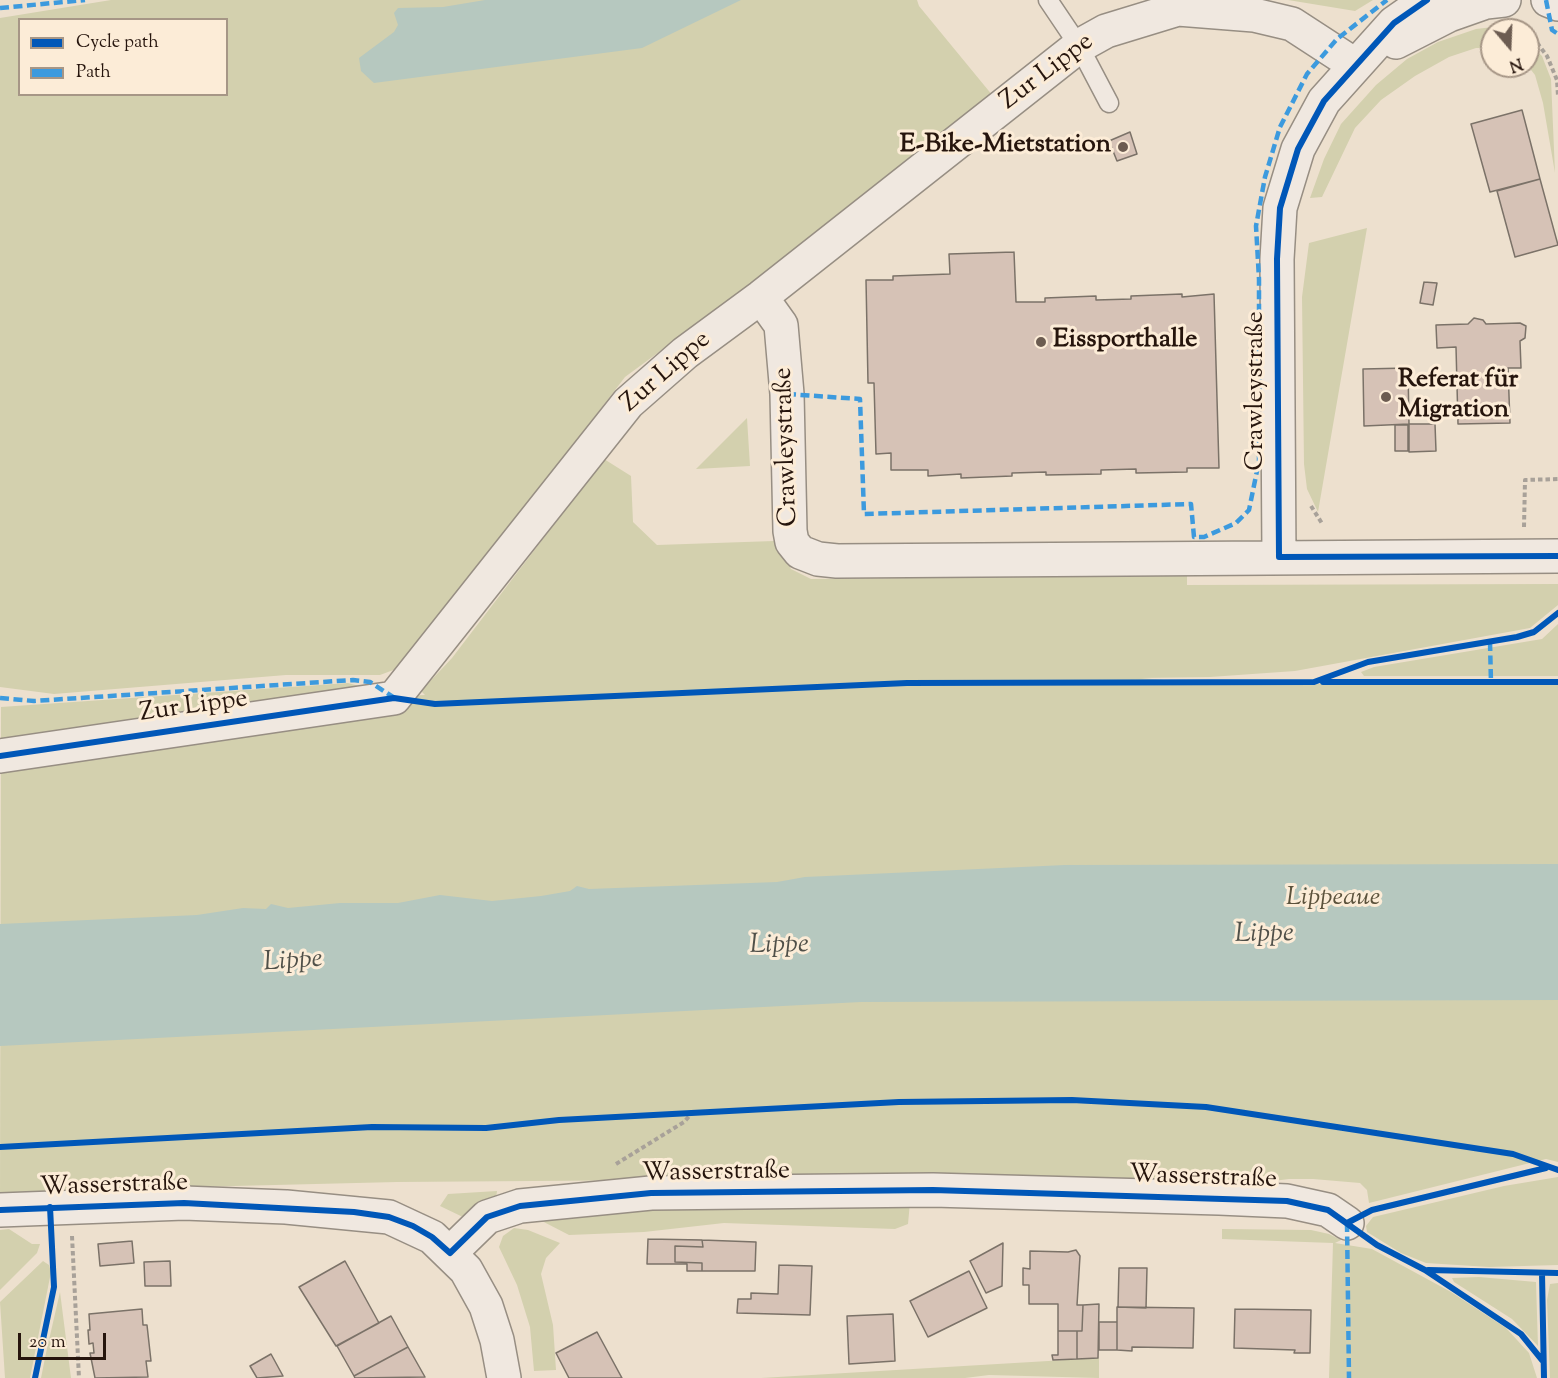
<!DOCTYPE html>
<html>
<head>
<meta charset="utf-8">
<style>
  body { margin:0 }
  #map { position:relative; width:1558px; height:1378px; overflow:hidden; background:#ede0ce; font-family:"Sorts Mill Goudy",serif }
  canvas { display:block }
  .legend { position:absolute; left:18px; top:18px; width:210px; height:78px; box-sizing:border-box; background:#fcecd7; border:2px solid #a69686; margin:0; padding:8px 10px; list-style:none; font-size:18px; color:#26150d }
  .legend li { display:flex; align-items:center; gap:12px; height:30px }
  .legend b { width:30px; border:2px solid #a69686 }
  .north { position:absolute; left:1480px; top:18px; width:60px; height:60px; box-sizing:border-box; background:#fcecd7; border:2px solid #a69686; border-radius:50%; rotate:161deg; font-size:16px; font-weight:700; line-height:24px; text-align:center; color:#26150d }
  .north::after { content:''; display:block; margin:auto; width:21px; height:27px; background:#6c5c51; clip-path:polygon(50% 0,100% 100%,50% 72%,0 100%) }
  .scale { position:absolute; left:18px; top:1333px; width:88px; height:27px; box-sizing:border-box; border:3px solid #26150d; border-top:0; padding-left:8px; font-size:18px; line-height:21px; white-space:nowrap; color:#26150d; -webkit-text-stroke:4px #fcecd7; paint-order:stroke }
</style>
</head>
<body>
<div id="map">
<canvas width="1558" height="1378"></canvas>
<ul class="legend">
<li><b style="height:8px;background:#0057b8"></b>Cycle path</li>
<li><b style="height:8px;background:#3c9ade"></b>Path</li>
</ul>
<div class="north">N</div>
<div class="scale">20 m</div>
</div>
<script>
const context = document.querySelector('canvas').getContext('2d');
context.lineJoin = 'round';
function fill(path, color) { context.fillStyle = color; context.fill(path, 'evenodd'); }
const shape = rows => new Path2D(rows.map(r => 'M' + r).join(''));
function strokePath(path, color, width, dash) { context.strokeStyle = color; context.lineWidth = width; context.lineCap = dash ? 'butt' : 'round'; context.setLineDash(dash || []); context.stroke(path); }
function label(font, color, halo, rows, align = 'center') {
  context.font = font + ' "Sorts Mill Goudy",serif'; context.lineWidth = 6; context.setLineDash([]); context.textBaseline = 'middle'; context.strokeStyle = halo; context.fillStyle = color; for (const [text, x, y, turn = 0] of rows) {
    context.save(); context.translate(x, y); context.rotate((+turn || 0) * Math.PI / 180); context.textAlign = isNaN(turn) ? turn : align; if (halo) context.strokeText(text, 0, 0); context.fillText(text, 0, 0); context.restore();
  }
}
fill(shape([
  [111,0,917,0,919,6,993,96,811,240,625,377,412,656,396,669,380,675,286,675,54,694,0,687,0,18],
  [20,20,226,20,226,94,20,94],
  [1288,0,1373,0,1355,11],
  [1493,27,1505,30,1492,30,1492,48,1476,48,1449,57,1415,76,1381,100,1355,128,1322,197,1310,198,1324,159,1341,124,1376,85,1407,59,1438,42,1476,29],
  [1528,43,1542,56,1551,79,1555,173,1543,103,1535,75,1528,66],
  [1367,228,1318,512,1307,489,1304,464,1302,297,1309,243],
  [747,418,750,466,696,469],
  [604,459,631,476,633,522,657,545,774,541,791,569,811,579,1187,575,1187,585,1558,584,1558,605,1530,628,1295,671,1210,677,1141,678,1221,685,1558,681,1558,1162,1546,1159,1369,1203,1367,1190,1360,1183,1313,1179,1289,1179,1234,1186,945,1178,397,1182,71,1190,0,1199,1,707,348,683,359,686,339,692,399,696,425,695,421,691,452,658],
  [1558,624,1558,676,1364,676,1361,672,1374,667,1542,639],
  [1558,1177,1558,1265,1489,1267,1426,1263,1401,1253,1367,1232,1366,1226,1373,1217,1504,1186],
  [497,1191,496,1199,467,1219,440,1206,448,1194],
  [910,1202,908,1224,895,1229,724,1223,644,1232,569,1235,540,1220,548,1211],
  [514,1228,528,1230,560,1243,546,1258,541,1274,553,1325,556,1370,534,1371,530,1327,517,1285,499,1247,503,1236],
  [9,1229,32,1244,40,1244,37,1253,0,1290,0,1230],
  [1222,1229,1311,1230,1329,1234,1341,1240,1335,1243,1372,1249,1451,1292,1506,1328,1529,1353,1537,1378,1329,1378,1333,1243,1222,1239],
  [43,1261,49,1265,51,1272,30,1378,5,1378,0,1302],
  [1479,1277,1536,1282,1538,1346,1512,1319,1454,1282,1452,1278],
  [1558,1283,1558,1378,1550,1378,1547,1300,1550,1284],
  [60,1292,71,1378,41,1378,46,1353],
  [1099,1358,1099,1378,989,1375,965,1378,761,1378]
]), '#d3d0ae');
fill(shape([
  [485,0,741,0,642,48,374,83,361,71,359,58,394,32,398,25,394,13,398,8,443,7],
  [1558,864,1558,1000,861,1002,0,1046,0,924,197,915,243,908,266,909,271,904,288,908,340,903,398,903,440,895,492,901,541,896,570,891,577,886,589,889,777,882,805,877,1065,865]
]), '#b6c8bf');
const building = shape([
  [1522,110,1540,179,1490,192,1471,124,1522,110],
  [1130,132,1137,154,1117,161,1109,141,1130,132],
  [1540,179,1558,245,1515,257,1497,191,1540,179],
  [1014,252,1016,302,1045,302,1045,298,1096,296,1096,300,1131,299,1131,296,1182,294,1182,297,1214,294,1219,468,1187,468,1187,472,1136,473,1136,469,1101,470,1101,474,1046,475,1046,472,1012,473,1012,476,961,478,961,474,928,476,928,470,891,470,891,453,876,454,874,383,868,383,866,280,893,280,893,276,950,274,949,254,1014,252],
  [1424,282,1437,283,1433,305,1420,303,1424,282],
  [1474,318,1483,320,1486,324,1520,323,1526,326,1525,338,1520,341,1521,368,1508,368,1510,423,1458,424,1456,347,1437,348,1436,325,1468,324,1474,318],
  [1408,368,1409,424,1364,426,1363,369,1408,368],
  [1409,424,1435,424,1436,451,1409,452,1409,424],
  [1395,425,1408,425,1408,451,1395,451,1395,425],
  [648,1239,702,1240,703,1247,675,1246,675,1262,702,1263,702,1271,687,1271,687,1264,647,1264,648,1239],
  [702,1240,756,1242,755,1271,702,1271,702,1263,675,1262,675,1246,703,1247,702,1240],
  [132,1241,134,1263,100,1266,98,1244,132,1241],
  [1003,1243,1002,1286,986,1293,970,1261,1003,1243],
  [1076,1250,1080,1256,1077,1305,1083,1305,1082,1331,1058,1331,1058,1304,1029,1304,1029,1285,1023,1285,1023,1268,1030,1269,1030,1251,1068,1252,1076,1250],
  [170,1261,171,1286,145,1286,144,1262,170,1261],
  [345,1261,379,1323,336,1346,299,1287,345,1261],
  [779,1265,812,1266,810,1315,737,1313,738,1299,751,1299,751,1293,778,1294,779,1265],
  [1119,1268,1147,1268,1146,1308,1118,1307,1119,1268],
  [969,1271,987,1308,928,1337,910,1301,969,1271],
  [1099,1304,1098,1358,1077,1359,1077,1331,1082,1331,1083,1305,1099,1304],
  [1117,1307,1194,1308,1193,1348,1132,1347,1132,1351,1117,1350,1117,1307],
  [142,1309,143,1325,147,1325,151,1361,146,1361,148,1377,95,1378,90,1353,94,1353,93,1343,89,1344,88,1330,90,1330,89,1314,142,1309],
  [1235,1309,1311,1310,1310,1353,1294,1353,1295,1350,1234,1348,1235,1309],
  [893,1314,895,1361,849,1364,847,1316,893,1314],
  [391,1316,408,1347,354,1376,337,1346,391,1316],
  [1099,1322,1117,1322,1117,1350,1099,1350,1099,1322],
  [1058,1331,1077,1331,1077,1359,1053,1360,1052,1355,1058,1355,1058,1331],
  [597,1332,622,1378,569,1378,556,1353,597,1332],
  [408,1347,425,1377,355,1378,354,1376,408,1347],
  [271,1354,283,1376,257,1378,250,1366,271,1354]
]);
fill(building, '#d6c2b6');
strokePath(building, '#7b7268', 1.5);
const service = shape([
  [1048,0,1079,46,1109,103]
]);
const minor = shape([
  [1548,0,1558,4],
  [1396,42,1449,15,1486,2,1504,0],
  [761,297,781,325,787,394,790,531,792,542,800,552,818,559,837,561,1558,556],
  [1279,557,1277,259,1280,208,1298,149,1324,101,1394,23,1427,0],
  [0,756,394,698,628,403,685,353,761,297,1079,46,1106,31,1178,9,1254,15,1292,24,1355,65],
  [0,1210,184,1203,286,1207,389,1217,432,1237,466,1270,486,1306,497,1340,504,1378],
  [450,1253,487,1217,520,1206,651,1193,933,1190,1219,1198,1287,1201,1328,1210,1347,1223]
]);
strokePath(service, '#978e83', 21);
strokePath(minor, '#978e83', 36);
strokePath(shape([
  [1528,31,1547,56,1557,80,1558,96],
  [1311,506,1323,525],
  [1524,527,1525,480,1558,479],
  [616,1164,684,1122,692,1113],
  [72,1236,79,1378]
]), '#a8a199', 4, [4.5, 3]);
strokePath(service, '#f0e8e0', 18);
strokePath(minor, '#f0e8e0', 33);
strokePath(shape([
  [1546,0,1552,30,1558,34],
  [0,8,85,0],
  [787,394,860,399,864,514,1191,504,1194,537,1204,537,1236,523,1249,510,1259,461,1259,279,1256,226,1265,177,1280,127,1307,74,1337,39,1387,0],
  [1490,642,1491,683],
  [0,698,34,701,353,680,370,682,393,697],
  [1347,1223,1349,1378]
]), '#3c9ade', 4.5, [9, 4.5]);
strokePath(shape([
  [1427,0,1394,23,1324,101,1298,149,1280,208,1277,259,1279,557,1558,556],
  [1323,682,1558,682],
  [0,756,394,698,435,704,907,683,1314,682,1368,662,1517,637,1534,632,1558,613],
  [0,1147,372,1127,486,1128,559,1120,899,1102,1072,1100,1206,1107,1513,1154,1558,1170],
  [0,1210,184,1203,354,1212,389,1217,413,1226,432,1237,450,1253,487,1217,520,1206,651,1193,933,1190,1287,1201,1328,1210,1377,1245,1425,1270,1521,1334,1542,1360],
  [1347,1223,1372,1210,1546,1168],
  [1428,1270,1558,1273],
  [1542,1273,1544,1378],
  [35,1378,54,1287,50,1207]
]), '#0057b8', 6);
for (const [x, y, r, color] of [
  [1123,147,6,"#6c5c51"],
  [1041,342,6,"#6c5c51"],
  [1386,397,6,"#6c5c51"]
]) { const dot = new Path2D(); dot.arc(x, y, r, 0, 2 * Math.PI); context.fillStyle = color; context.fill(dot); strokePath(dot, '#fcecd7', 2); }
label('26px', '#26150d', '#fcecd7', [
  ["Zur Lippe",1048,73,-37],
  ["Zur Lippe",667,373,-41],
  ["Crawleystraße",1258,391,-90],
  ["Crawleystraße",788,447,-92],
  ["Zur Lippe",194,708,-8],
  ["Wasserstraße",716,1174,-1],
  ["Wasserstraße",1203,1179,2],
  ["Wasserstraße",114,1187,-2]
]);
label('bold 26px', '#26150d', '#fcecd7', [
  ["E-Bike-Mietstation",1111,147,"right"],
  ["Eissporthalle",1053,342],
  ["Referat für",1398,382],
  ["Migration",1398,412]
], 'left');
label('italic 26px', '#5b523c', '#fcecd7', [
  ["Lippeaue",1333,900]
]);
label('italic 27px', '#505049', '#fcecd7', [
  ["Lippe",1264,936,-1],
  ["Lippe",779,947,-1],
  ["Lippe",293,963,-4]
]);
</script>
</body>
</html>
